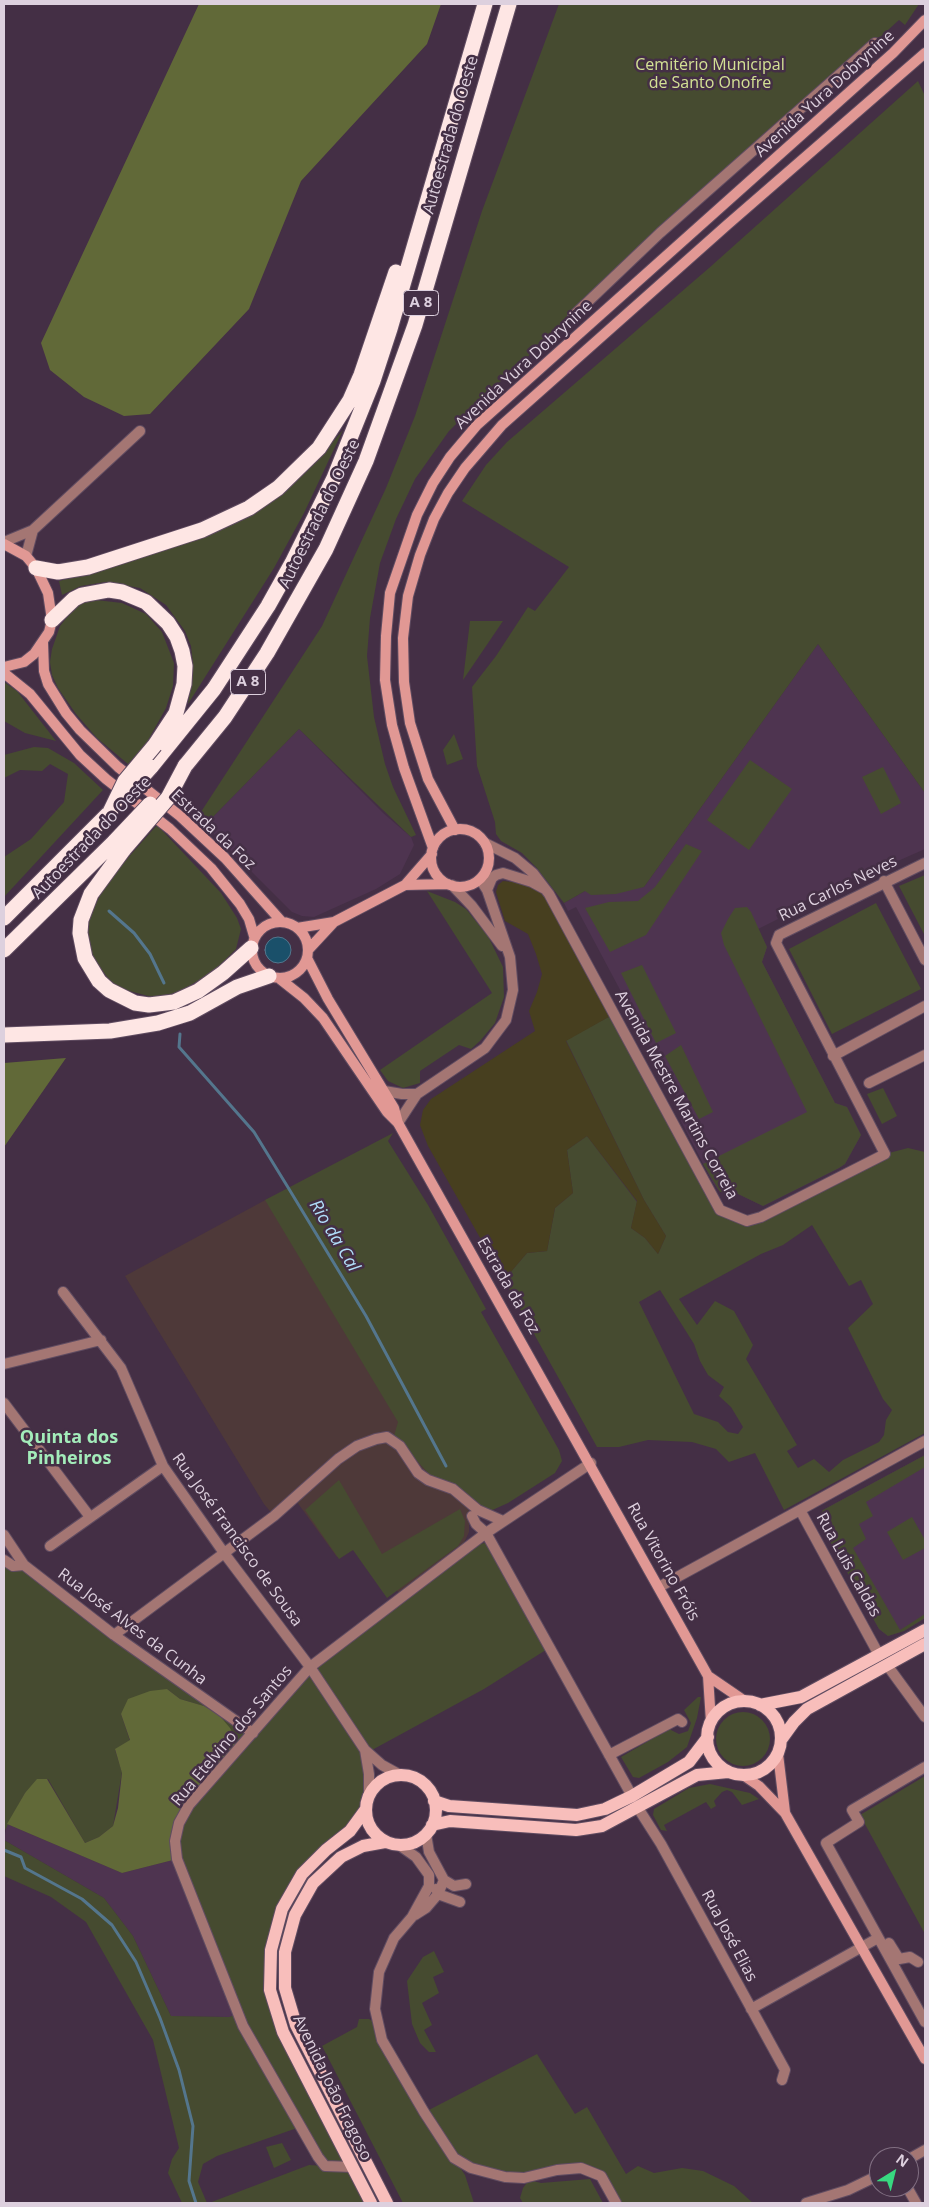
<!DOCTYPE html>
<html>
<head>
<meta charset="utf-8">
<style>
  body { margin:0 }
  #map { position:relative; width:929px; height:2207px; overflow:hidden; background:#442f45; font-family:"Open Sans",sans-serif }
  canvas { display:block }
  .frame { position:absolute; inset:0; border:5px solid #ddd0de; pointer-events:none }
  .north { position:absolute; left:869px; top:2147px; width:50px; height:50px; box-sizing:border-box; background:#442f45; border:1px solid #816f82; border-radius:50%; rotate:36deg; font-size:14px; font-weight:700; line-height:20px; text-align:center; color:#ddd0de }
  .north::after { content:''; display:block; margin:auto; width:18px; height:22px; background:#38d880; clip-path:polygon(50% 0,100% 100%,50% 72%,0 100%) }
</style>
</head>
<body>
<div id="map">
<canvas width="929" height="2207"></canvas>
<div class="frame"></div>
<div class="north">N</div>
</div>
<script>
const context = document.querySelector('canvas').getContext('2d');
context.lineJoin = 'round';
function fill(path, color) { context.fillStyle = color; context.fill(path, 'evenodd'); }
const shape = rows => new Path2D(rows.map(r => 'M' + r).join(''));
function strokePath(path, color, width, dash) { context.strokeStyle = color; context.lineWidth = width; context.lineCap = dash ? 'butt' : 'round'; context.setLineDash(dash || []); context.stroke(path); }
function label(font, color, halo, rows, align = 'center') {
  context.font = font + ' "Open Sans",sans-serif'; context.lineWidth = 5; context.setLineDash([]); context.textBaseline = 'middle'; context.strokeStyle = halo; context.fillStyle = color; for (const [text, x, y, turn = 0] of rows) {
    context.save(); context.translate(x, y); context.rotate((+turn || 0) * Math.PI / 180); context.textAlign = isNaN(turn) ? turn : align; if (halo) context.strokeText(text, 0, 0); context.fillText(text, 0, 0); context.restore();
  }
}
fill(shape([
  [269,1198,469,1499,469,1532,462,1547,399,1593,360,1547,337,1557,294,1498,274,1516,264,1504,125,1276]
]), '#4e3939');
fill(shape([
  [818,644,925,793,925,849,891,864,877,866,776,915,778,919,758,929,767,947,762,962,835,1103,847,1107,861,1135,845,1164,839,1168,763,1206,738,1194,720,1192,713,1183,681,1121,685,1112,576,907,568,911,564,903,585,891,644,887],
  [299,729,383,813,411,837,414,845,400,874,376,889,314,917,302,916,292,912,205,825],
  [925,1455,925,1618,904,1631,888,1636,879,1629,819,1522,823,1510],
  [7,1824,122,1873,177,1859,239,2014,229,2017,171,2016,133,1936,104,1898,4,1840]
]), '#4e3450');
fill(shape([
  [559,4,919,4,905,25,899,20,491,390,486,395,488,398,464,422,461,419,449,431,415,479,396,519,380,563,370,618,367,656,374,717,385,764,393,787,416,835,411,837,299,729,205,825,197,818,322,626,386,488,415,416,482,211],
  [918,81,925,96,925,793,818,644,644,887,616,894,591,895,585,891,564,903,536,867,522,853,501,841,496,834,495,822,477,766,472,687,496,656,528,607,535,611,569,567,462,501,486,465,507,442,709,268],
  [343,430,304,513,274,568,188,704,193,664,191,646,185,631,166,605,140,588,105,582,81,586,62,595,59,581,110,568,168,549,220,530,248,517,274,500,318,459],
  [96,600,122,603,146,614,162,632,174,663,173,686,166,708,146,744,128,764,97,738,76,714,58,688,52,675,50,662,52,649,60,626,75,607,84,602],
  [470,621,503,621,463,680],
  [4,682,17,691,56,741,25,733,4,721],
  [454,734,463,759,447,765,443,750],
  [34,747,48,748,74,763,103,790,4,897,4,857,31,839,64,802,68,774,50,764,42,771,20,770,4,778,4,755],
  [750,760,792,789,749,850,707,820],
  [883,767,901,803,881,814,862,777],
  [157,825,221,893,237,918,241,929,236,949,213,972,177,993,152,997,122,989,110,981,92,956,87,942,87,929,90,916,103,889,118,869],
  [686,844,702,851,646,935,610,952,585,908,609,902,638,901,655,887],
  [925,875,925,936,899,886],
  [427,891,455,902,466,909,488,936,503,967,504,997,495,1023,480,1041,471,1049,459,1045,420,1071,420,1083,403,1088,388,1081,380,1070,492,993],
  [876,903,921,989,832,1034,789,949],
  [747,907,751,912,767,947,762,962,835,1103,847,1107,861,1135,845,1164,839,1168,763,1206,738,1194,720,1192,703,1164,807,1112,724,945,721,933,728,919,735,908],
  [642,965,676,1033,656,1043,621,973],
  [614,1014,720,1210,747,1221,885,1154,908,1148,925,1152,925,1433,784,1510,755,1453,729,1462,716,1449,692,1442,648,1440,619,1447,597,1447,504,1280,527,1253,547,1251,555,1208,573,1193,567,1150,587,1136,637,1202,631,1228,645,1238,658,1254,666,1236,644,1200,566,1040],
  [812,1225,849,1286,861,1280,873,1304,848,1328,883,1399,892,1410,886,1420,884,1435,879,1442,843,1460,829,1472,814,1459,798,1468,787,1451,797,1445,746,1359,753,1345,734,1311,715,1301,697,1325,679,1299,761,1254,783,1245],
  [660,1290,694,1344,700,1361,708,1375,724,1387,719,1396,731,1407,743,1427,738,1434,728,1432,718,1422,694,1414,639,1302],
  [681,1045,713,1112,699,1119,665,1056],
  [883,1088,897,1116,882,1124,867,1094],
  [393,1133,388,1141,428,1205,486,1309,481,1312,559,1450,562,1461,555,1473,508,1503,488,1512,431,1476,394,1436,398,1422,265,1200],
  [925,1455,925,1467,866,1502,873,1516,859,1524,866,1539,853,1548,900,1630,925,1614,925,1618,904,1631,888,1636,879,1629,819,1522,820,1515,823,1510],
  [339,1480,382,1554,460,1509,465,1521,464,1536,458,1546,387,1598,353,1550,339,1559,305,1510],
  [912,1517,925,1540,925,1548,903,1560,887,1532],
  [490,1542,549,1648,484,1689,372,1750,369,1795,366,1809,326,1850,282,1909,270,1990,283,2032,371,2203,209,2203,309,2165,325,2166,300,2127,217,2156,203,2164,198,2182,207,2203,182,2203,168,2173,172,2159,179,2148,153,2040,86,1922,51,1897,4,1876,4,1840,104,1898,133,1936,171,2016,229,2017,238,2014,177,1859,179,1823,310,1667,480,1544],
  [4,1563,24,1568,249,1734,238,1744,219,1715,204,1706,180,1699,167,1689,121,1714,130,1741,115,1750,122,1772,113,1826,99,1837,85,1843,48,1779,25,1793,4,1832],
  [698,1697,701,1697,697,1718,687,1747,668,1762,639,1778,633,1777,621,1757,669,1729,679,1734,688,1731,691,1723,684,1710],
  '716 1739a27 27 0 1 1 54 0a27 27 0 1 1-54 0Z',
  [925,1776,925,1934,860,1815],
  [710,1784,750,1793,759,1799,742,1805,732,1792,727,1790,722,1792,714,1801,716,1806,711,1809,706,1802,664,1825,667,1831,661,1830,653,1815,654,1809,689,1788],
  [434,1951,444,1972,433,1977,439,1993,422,2003,432,2025,424,2030,436,2052,429,2052,420,2043,412,2024,407,1981,423,1957],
  [359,2019,369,2019,379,2025,425,2112,537,2054,575,2114,587,2107,626,2174,638,2166,654,2173,682,2168,703,2171,734,2186,753,2203,616,2203,601,2176,589,2171,524,2178,455,2160,465,2175,474,2203,403,2203,322,2046,357,2027],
  [282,2143,291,2160,274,2168,266,2147],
  [590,2179,603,2203,523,2203,520,2198,523,2188,529,2180,541,2183]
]), '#464b30');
fill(shape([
  [199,4,441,4,427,44,301,181,249,309,150,414,124,416,84,397,50,370,41,343],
  [66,1058,4,1147,4,1063],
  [167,1689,180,1699,204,1706,219,1715,230,1728,240,1748,179,1823,177,1859,122,1873,7,1824,25,1793,37,1779,47,1779,85,1843,99,1837,113,1826,118,1808,122,1773,115,1749,130,1740,121,1714,128,1699,150,1691]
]), '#616938');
fill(shape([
  [503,881,522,883,549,894,614,1014,566,1041,644,1200,666,1236,658,1254,645,1238,631,1228,637,1201,587,1136,567,1150,573,1193,555,1208,547,1251,527,1253,504,1280,428,1146,420,1125,423,1110,431,1099,535,1031,529,1011,537,992,542,974,536,954,528,934,505,921,496,892,498,885]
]), '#473f1f');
const water = shape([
  '265 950a13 13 0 1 1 26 0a13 13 0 1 1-26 0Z'
]);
fill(water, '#1a506a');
strokePath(water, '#54768d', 1);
strokePath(shape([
  [109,911,134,933,150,954,164,983],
  [180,1034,179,1047,254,1132,289,1189,366,1316,446,1466],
  [4,1850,21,1857,25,1868,82,1899,112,1925,136,1962,160,2018,179,2070,193,2126,189,2181,196,2203]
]), '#54768d', 3);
const street = shape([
  [573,316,660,233,875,43],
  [4,542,33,530,140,431],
  [26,556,33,530],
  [485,843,515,858,533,873,549,894,720,1210,747,1221,761,1217,885,1154,776,943,779,935,925,863],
  [884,881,925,960],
  [452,885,472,906,502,946],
  [487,890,492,878,496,875,503,873,532,882,543,888],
  [833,1056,925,1006],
  [869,1083,925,1055],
  [384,1091,402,1094,417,1094],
  [398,1123,417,1094,485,1048,506,1020,513,990,510,957,487,890,480,879],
  [63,1292,121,1368,163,1466,224,1553,310,1667,365,1750,382,1765,402,1776],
  [4,1364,101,1340],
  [4,1403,90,1517],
  [472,1516,476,1524,486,1533,632,1796],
  [4,1535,24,1565,114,1635,253,1733],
  [50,1546,163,1466],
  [4,1560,13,1566,24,1565],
  [659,1587,800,1510],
  [114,1635,274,1516,338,1459,357,1446,376,1439,387,1437,400,1446,418,1473,428,1480,453,1489,478,1510,503,1521],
  [879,1655,800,1510,925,1441],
  [887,1665,925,1717],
  [365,1750,369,1774,369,1795],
  [609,1755,678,1719,682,1722],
  [925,1767,852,1810,859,1822,826,1843,925,2022],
  [638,1808,661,1844,785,2070,782,2080],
  [399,1845,416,1857,429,1875,429,1886,412,1917,394,1938,379,1972,375,2009,382,2040,424,2112,454,2158,471,2168,505,2177,524,2178,557,2170,581,2168,601,2176,616,2203],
  [444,1880,454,1886,466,1884],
  [436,1889,438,1894,460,1902],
  [415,1915,426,1908,438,1894,444,1880,429,1852,426,1834],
  [889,1943,899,1959,910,1957,918,1962],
  [751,2009,878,1938],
  [909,2159,925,2150],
  [353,2167,325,2166,318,2157,243,2026,177,1859,175,1841,179,1823,189,1805,310,1667,486,1533,591,1463],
  [907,2187,916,2203],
  [806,2203,848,2190,879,2175]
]);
const secondary = shape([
  [4,544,26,556,36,568,48,593,52,620,49,632,34,654,24,662,4,667],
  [43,643,44,671,48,684,66,713,80,730,118,767,180,816,225,858,282,922],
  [4,673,30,694,80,755,106,779,170,829,211,868,240,904,249,919,254,936],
  '431 858a29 29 0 1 1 58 0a29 29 0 1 1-58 0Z',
  [455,830,428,779,410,723,404,682,403,638,408,596,420,555,434,519,448,493,465,468,502,425,727,225,925,53],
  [433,848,404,768,392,725,385,680,386,636,390,593,417,515,433,483,450,457,477,425,893,53,925,20],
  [405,885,448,884],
  '252 950a28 28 0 1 1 56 0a28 28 0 1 1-56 0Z',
  [297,928,334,922,405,885,432,854],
  [308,950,334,922],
  [307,958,328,999,394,1108,398,1123,708,1676,711,1722],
  [280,979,304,998,323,1018,387,1112,397,1122],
  [708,1676,746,1702],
  [778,1754,785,1812],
  [743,1775,759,1786,785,1813,925,2059]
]);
const primary = shape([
  '707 1738a37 37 0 1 1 74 0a37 37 0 1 1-74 0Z',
  [760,1705,801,1697,925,1630],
  [781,1740,794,1722,807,1709,925,1644],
  '366 1810a35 35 0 1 1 70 0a35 35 0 1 1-70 0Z',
  [434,1801,449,1806,577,1815,605,1809,632,1796,689,1762,708,1737],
  [366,1809,350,1831,326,1850,302,1874,282,1909,271,1950,270,1990,283,2032,371,2203],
  [432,1825,450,1821,576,1830,602,1826,697,1775,728,1772],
  [385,1842,363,1846,341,1857,313,1883,295,1915,285,1952,285,1988,296,2025,387,2203]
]);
const highway = shape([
  [36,568,58,572,88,567,202,530,249,508,278,488,319,448,350,400,361,375,396,272],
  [52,620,74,599,82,595,109,590,122,592,146,602,168,623,177,637,182,651,185,666,184,684,176,713,155,745],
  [185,766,225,717,267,653,326,549,366,461,415,325,509,4],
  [151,767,214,689,268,606,292,563,334,478,373,381,390,329,485,4],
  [124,849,91,894,81,920,80,933,85,958,99,981,109,990,135,1003,149,1005,174,1002,198,991,223,973,251,948],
  [4,918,110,812],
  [4,950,115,841],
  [4,1035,110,1031,158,1023,190,1013,237,987,269,976]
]);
strokePath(street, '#604c61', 12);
strokePath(secondary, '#604c61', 12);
strokePath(primary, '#604c61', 14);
strokePath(highway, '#604c61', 17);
strokePath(street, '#a47673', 10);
strokePath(secondary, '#e19894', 10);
strokePath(primary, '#f8bebb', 12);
strokePath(highway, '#fee6e4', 15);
const highwayBridge = shape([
  [133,787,151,767],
  [110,812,125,781,155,745],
  [115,841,150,804],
  [124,849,168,798,185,766]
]);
strokePath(highwayBridge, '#604c61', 17, []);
strokePath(highwayBridge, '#fee6e4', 15);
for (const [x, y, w] of [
  [421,303,35],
  [248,682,35]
]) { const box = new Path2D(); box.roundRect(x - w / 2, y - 12.5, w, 25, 4); context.fillStyle = '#442f45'; context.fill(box); strokePath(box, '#ddd0de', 1); }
label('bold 15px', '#ddd0de', null, [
  ["A 8",421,303],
  ["A 8",248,682]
]);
label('16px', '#d3e194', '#442f45', [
  ["Cemitério Municipal",710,65],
  ["de Santo Onofre",710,83]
]);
label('16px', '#ddd0de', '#442f45', [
  ["Avenida Yura Dobrynine",825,94,-42],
  ["Autoestrada do Oeste",451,135,-74],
  ["Avenida Yura Dobrynine",524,365,-43],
  ["Autoestrada do Oeste",320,514,-64],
  ["Estrada da Foz",213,830,43],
  ["Autoestrada do Oeste",92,838,-46],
  ["Rua Carlos Neves",838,889,-26],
  ["Avenida Mestre Martins Correia",676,1095,61],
  ["Estrada da Foz",508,1286,60],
  ["Rua José Francisco de Sousa",237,1540,54],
  ["Rua Vitorino Fróis",663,1562,61],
  ["Rua Luis Caldas",848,1565,61],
  ["Rua José Alves da Cunha",132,1627,37],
  ["Rua Etelvino dos Santos",232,1736,-50],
  ["Rua José Elias",729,1936,62],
  ["Avenida João Fragoso",332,2088,64]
]);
label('italic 18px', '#b1dffa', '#442f45', [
  ["Rio da Cal",334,1236,59]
]);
label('bold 18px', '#a3ecba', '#442f45', [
  ["Quinta dos",69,1438],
  ["Pinheiros",69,1459]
]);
</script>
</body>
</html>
